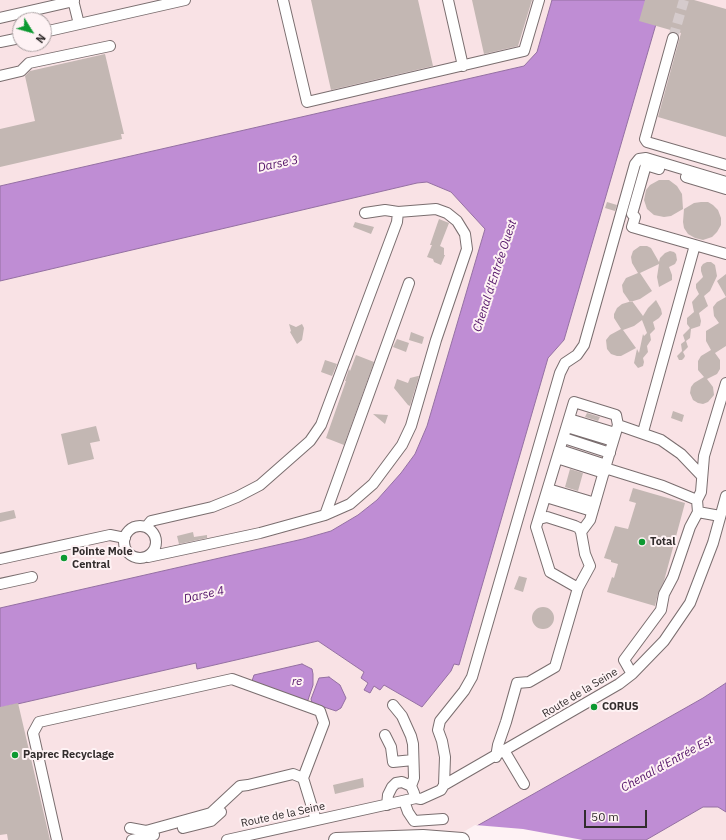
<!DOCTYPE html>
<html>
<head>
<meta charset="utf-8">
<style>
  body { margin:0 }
  #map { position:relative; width:726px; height:840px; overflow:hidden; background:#fef2f4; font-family:"IBM Plex Sans",sans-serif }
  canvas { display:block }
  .north { position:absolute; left:12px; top:12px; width:40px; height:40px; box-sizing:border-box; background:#fef2f4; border:1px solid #aca3a4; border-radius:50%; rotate:127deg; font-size:11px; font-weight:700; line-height:16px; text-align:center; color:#322d2d }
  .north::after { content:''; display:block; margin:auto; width:14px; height:18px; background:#0c9931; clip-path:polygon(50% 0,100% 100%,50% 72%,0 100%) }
  .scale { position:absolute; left:584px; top:810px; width:63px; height:18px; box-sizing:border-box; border:2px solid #322d2d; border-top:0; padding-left:5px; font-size:12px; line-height:14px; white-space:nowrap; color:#322d2d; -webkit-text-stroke:3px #fef2f4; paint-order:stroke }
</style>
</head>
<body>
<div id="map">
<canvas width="726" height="840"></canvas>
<div class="north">N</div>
<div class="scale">50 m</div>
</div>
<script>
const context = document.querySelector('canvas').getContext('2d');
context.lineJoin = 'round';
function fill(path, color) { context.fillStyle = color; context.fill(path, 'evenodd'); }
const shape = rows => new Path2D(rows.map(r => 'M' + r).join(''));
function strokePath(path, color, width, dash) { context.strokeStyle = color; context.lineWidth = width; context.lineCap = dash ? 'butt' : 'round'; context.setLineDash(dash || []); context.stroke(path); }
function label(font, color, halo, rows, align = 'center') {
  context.font = font + ' "IBM Plex Sans",sans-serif'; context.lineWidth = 4; context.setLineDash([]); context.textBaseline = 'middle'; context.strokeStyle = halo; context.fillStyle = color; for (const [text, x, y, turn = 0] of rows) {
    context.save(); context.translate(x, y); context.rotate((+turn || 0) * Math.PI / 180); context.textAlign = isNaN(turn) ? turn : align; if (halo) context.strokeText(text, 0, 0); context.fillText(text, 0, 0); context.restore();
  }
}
fill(shape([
  [0,0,552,0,537,53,524,66,0,186],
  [20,20,44,20,44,44,20,44],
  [663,0,726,0,726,683,703,698,452,840,0,840,0,708,196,663,197,669,318,641,364,672,368,682,364,689,374,686,384,685,422,707,454,664,459,665,548,357,564,340],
  [427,182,451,192,485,229,427,426,415,454,401,473,377,500,358,515,331,531,303,539,0,608,0,281,417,183],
  [703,807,718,807,726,812,726,840,646,840]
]), '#f9e2e5');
const water = shape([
  [552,0,663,0,564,340,548,358,459,665,454,664,451,671,422,707,384,685,380,690,374,686,370,693,364,690,368,683,361,678,364,672,318,641,197,669,196,663,0,708,0,608,303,539,331,531,358,515,377,500,401,473,415,454,427,426,485,229,451,192,427,182,417,183,0,281,0,186,524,66,537,52,552,0],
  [302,664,312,669,313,674,313,685,307,703,252,681,254,675,302,664],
  [329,677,340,685,346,698,341,708,336,711,312,703,311,699,319,678,329,677],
  [726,683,726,812,718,807,703,807,646,840,452,840,703,698,726,683]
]);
fill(water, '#bf8dd4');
strokePath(water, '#9570a2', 1);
fill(shape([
  [475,825,523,829,583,840,450,840]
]), '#fef2f4');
fill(shape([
  [311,0,418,0,433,66,331,90],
  [472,0,532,0,518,46,484,54],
  [645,0,694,0,726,9,726,137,658,117,681,33,639,21],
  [105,54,124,134,121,134,122,139,0,167,0,129,35,121,25,76,30,71],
  [659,180,669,180,677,186,682,194,683,209,671,216,664,217,654,215,647,209,644,200,646,190,650,185],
  [607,202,617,205,615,211,605,208],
  [701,202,708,202,713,205,718,210,721,218,721,225,717,232,712,237,703,240,695,238,688,234,684,228,683,222,684,209,694,203],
  [439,219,449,223,440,246,444,248,444,255,445,255,441,265,434,262,433,259,427,257,432,245,430,245],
  [355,222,374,227,371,234,353,227],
  [640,246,647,246,651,248,659,262,660,258,665,253,670,251,674,252,676,254,677,260,675,264,669,267,672,275,672,280,659,287,657,277,659,264,640,273,652,291,640,299,630,302,623,292,622,285,626,278,638,273,632,263,631,257,633,251],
  [707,262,711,262,715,265,717,276,710,291,704,296,708,306,699,313,701,321,700,326,691,329,690,338,686,341,688,347,683,352,685,356,684,358,682,360,679,360,677,356,682,351,681,344,685,341,683,335,690,328,687,324,687,318,694,312,692,302,699,294,696,288,696,284,703,277,701,271,701,267,703,264],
  [726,274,726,297,717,281],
  [726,297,726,346,715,353,720,360,720,369,717,374,707,379,713,387,714,395,708,402,703,404,698,403,693,400,690,393,691,387,694,383,704,377,698,370,698,361,701,356,711,350,706,341,706,331,719,323,714,316,713,307,717,302],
  [656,300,661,309,662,314,659,318,653,322,655,329,650,334,651,340,647,346,648,352,643,358,644,362,643,366,638,368,634,363,637,349,639,353,643,334,644,336,647,333,642,320,634,326,623,330,636,348,621,356,617,356,611,354,607,349,606,340,610,335,621,329,614,318,614,314,617,308,622,304,632,301,643,316,648,308],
  [289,324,296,327,302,324,304,328,302,340,297,344,290,332,291,331],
  [411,332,424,337,422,344,409,340],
  [397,339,409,343,406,352,393,347],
  [356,355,374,362,344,445,326,438,346,381,345,381,349,369,350,371],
  [325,360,337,364,332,376,321,372],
  [418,376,419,376,410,406,408,405,394,388,397,379,408,383,410,378],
  [673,411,684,415,682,422,671,418],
  [587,413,600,417,598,421,585,417],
  [373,414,388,415,385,424],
  [96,426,100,441,90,443,94,459,68,465,61,434],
  [570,469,583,473,578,491,565,487],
  [633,488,685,503,664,581,658,593,655,606,607,592,612,577,614,578,618,564,611,562,611,560,604,558,615,526,628,529,636,503,629,501],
  [14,510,16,518,0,522,0,513],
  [193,532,194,537,207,535,207,538,179,544,177,536],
  [519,576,527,578,523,592,514,589],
  '532 618a11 11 0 1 1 22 0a11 11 0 1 1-22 0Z',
  [18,703,50,840,8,840,7,834,0,835,0,707],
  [363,778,364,787,335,794,333,785]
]), '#c3b7b3');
strokePath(shape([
  [673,38,684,0]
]), '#d5cbcc', 10, [10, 5]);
const minor = shape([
  [73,0,79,24],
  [283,0,307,102,524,51,539,0],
  [448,0,463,66],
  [0,18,74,1],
  [44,32,185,0],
  [673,38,645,139,647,142,726,165],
  [0,42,20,38],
  [0,76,21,71,29,63,110,46],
  [659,169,646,165,632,214,635,217,632,227,726,254],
  [686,177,726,189],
  [569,419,615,433],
  [567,427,613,441],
  [643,432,695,245],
  [564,438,610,453],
  [560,450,606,465],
  [557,458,604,473],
  [605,468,618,425,661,440,681,454,702,476],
  [548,489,595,503],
  [546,497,592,511],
  [697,500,701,492,704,456,726,383],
  [325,515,350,504,373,484,402,445,411,426,436,340,467,249,465,234,457,221,447,213,436,209,398,212],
  [539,519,547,517,575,526,579,528,581,532],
  '124 542a16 16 0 1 1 32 0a16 16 0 1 1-32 0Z',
  [146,527,151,521,212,507,237,497,260,485,310,441,321,425,397,222,398,212,385,210,365,213],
  [148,557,260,533,325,515,409,283],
  [0,559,110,535,125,538],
  [0,584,32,577],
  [578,588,550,572,536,527,574,402,616,415,618,425],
  [632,674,624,660,661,610,664,594,673,577,690,527,698,512],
  [393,705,402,716,411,736,413,744,414,778,411,786],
  [385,735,391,747,393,762,413,760],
  [505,752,524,784],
  [496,757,498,745,506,722,517,683,529,682,555,667,578,588,590,566,585,554,581,532,590,520,605,468,663,486,697,500,698,512,720,516],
  [303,778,316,820],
  [444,785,445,757,442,741,438,730,440,721,464,691,472,677,560,373,565,363,577,355,584,345,635,164,639,159,646,158,726,182],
  [404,801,408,812,414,821,443,819],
  [387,805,388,795,392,787,396,783,402,782,411,786,414,793],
  [183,828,211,821,221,812],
  [57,840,33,733,39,722,232,679,320,711,324,723,303,778,293,774,248,785,240,786,211,813,146,831,130,828],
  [132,840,154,835],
  [227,840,416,798,421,799,441,790,444,785,619,684,632,674,664,641,690,603,713,543,726,496]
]);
const highway = shape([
  [336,840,423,837,462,840]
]);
strokePath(minor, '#7a6e6f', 12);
strokePath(highway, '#7a6e6f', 16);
strokePath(minor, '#fff', 10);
strokePath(highway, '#fff', 14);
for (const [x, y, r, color] of [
  [642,542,4,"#0c9931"],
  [64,558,4,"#0c9931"],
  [594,707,4,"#0c9931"],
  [15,755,4,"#0c9931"]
]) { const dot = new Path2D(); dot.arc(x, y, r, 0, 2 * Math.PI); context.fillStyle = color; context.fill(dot); strokePath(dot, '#fef2f4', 1.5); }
label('bold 11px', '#322d2d', '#fef2f4', [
  ["Total",650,542],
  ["Pointe Mole",72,552],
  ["Central",72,565],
  ["CORUS",602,707],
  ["Paprec Recyclage",23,755]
], 'left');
label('11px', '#322d2d', '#fef2f4', [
  ["Route de la Seine",580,693,-31],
  ["Route de la Seine",283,815,-12]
]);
label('italic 12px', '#531369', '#fef2f4', [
  ["Darse 3",278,164,-12],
  ["Chenal d'Entrée Ouest",495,276,-72],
  ["Darse 4",204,595,-13],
  ["re",297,682],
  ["Chenal d'Entrée Est",667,764,-29]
]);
</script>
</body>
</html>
